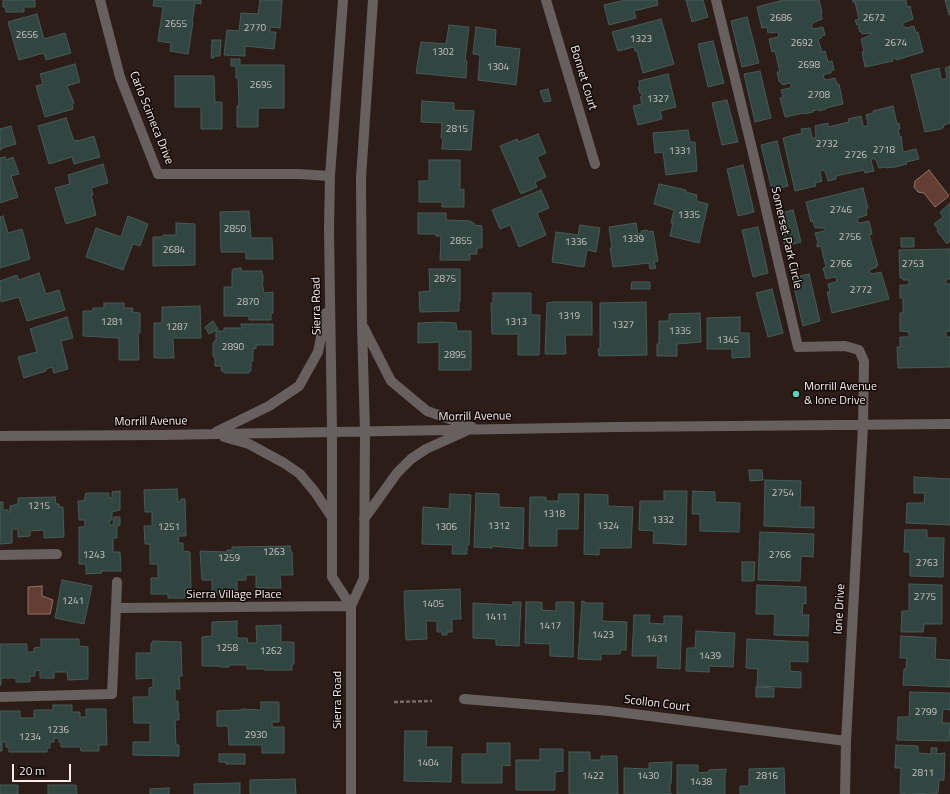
<!DOCTYPE html>
<html>
<head>
<meta charset="utf-8">
<style>
  body { margin:0 }
  #map { position:relative; width:950px; height:794px; overflow:hidden; background:#2c1d19; font-family:"Titillium Web",sans-serif }
  canvas { display:block }
  .scale { position:absolute; left:12px; top:764px; width:59px; height:18px; box-sizing:border-box; border:2px solid #f9edea; border-top:0; padding-left:5px; font-size:12px; line-height:14px; white-space:nowrap; color:#f9edea; -webkit-text-stroke:3px #100907; paint-order:stroke }
</style>
</head>
<body>
<div id="map">
<canvas width="950" height="794"></canvas>
<div class="scale">20 m</div>
</div>
<script>
const context = document.querySelector('canvas').getContext('2d');
context.lineJoin = 'round';
function fill(path, color) { context.fillStyle = color; context.fill(path, 'evenodd'); }
const shape = rows => new Path2D(rows.map(r => 'M' + r).join(''));
function strokePath(path, color, width, dash) { context.strokeStyle = color; context.lineWidth = width; context.lineCap = dash ? 'butt' : 'round'; context.setLineDash(dash || []); context.stroke(path); }
function label(font, color, halo, rows, align = 'center') {
  context.font = font + ' "Titillium Web",sans-serif'; context.lineWidth = 3; context.setLineDash([]); context.textBaseline = 'middle'; context.strokeStyle = halo; context.fillStyle = color; for (const [text, x, y, turn = 0] of rows) {
    context.save(); context.translate(x, y); context.rotate((+turn || 0) * Math.PI / 180); context.textAlign = isNaN(turn) ? turn : align; if (halo) context.strokeText(text, 0, 0); context.fillText(text, 0, 0); context.restore();
  }
}
const water = shape([
  [929,170,949,196,935,207,924,193,918,192,914,187,915,181,929,170],
  [42,586,42,596,53,600,50,614,28,614,28,587,42,586]
]);
fill(water, '#643d33');
strokePath(water, '#91726a', 1);
const building = shape([
  [3,0,35,0,35,7,24,7,24,12,6,12,5,7,3,7,3,0],
  [154,0,201,0,201,4,195,3,192,22,193,22,188,54,170,51,171,43,158,41,163,7,153,6,154,0],
  [260,0,282,0,280,28,270,27,270,32,276,32,274,49,245,46,245,56,224,55,227,30,239,31,241,13,258,14,260,0],
  [625,0,657,0,658,5,634,11,636,18,609,25,604,5,625,0],
  [686,0,703,0,708,17,692,22,686,0],
  [783,0,819,0,822,13,821,13,822,19,813,23,811,26,814,29,823,27,825,35,821,36,821,38,818,39,822,52,825,51,828,62,832,61,834,70,831,71,831,73,825,74,823,77,826,80,835,78,837,84,839,84,843,104,826,108,826,109,819,111,819,109,813,111,813,112,805,114,804,113,785,117,780,98,783,97,781,90,790,88,792,85,789,83,783,85,779,81,777,72,780,72,775,51,772,52,769,39,778,37,779,34,777,32,771,33,770,32,768,33,767,27,762,28,757,7,783,0],
  [853,0,906,0,907,7,910,6,913,19,905,22,902,25,906,28,914,26,916,33,918,32,923,52,896,60,896,58,892,59,893,61,865,67,862,52,864,51,861,39,869,36,871,33,862,34,862,32,860,32,858,24,857,25,855,20,859,19,855,2,853,2,853,0],
  [945,0,950,0,950,15,949,15,945,0],
  [37,14,44,39,65,33,71,53,46,60,44,53,19,60,8,22,37,14],
  [747,17,759,63,742,67,731,21,747,17],
  [661,19,674,64,643,73,637,51,635,51,634,47,618,51,612,32,661,19],
  [449,25,469,27,465,61,467,61,466,78,416,73,421,42,446,44,449,25],
  [476,27,496,30,495,46,520,49,516,85,478,80,480,55,473,54,476,27],
  [212,40,221,40,220,56,214,56,214,58,211,58,212,40],
  [713,41,724,83,708,87,698,44,713,41],
  [231,59,240,59,240,65,284,65,284,108,258,108,258,127,237,127,237,106,239,106,238,78,236,78,236,66,231,66,231,59],
  [75,64,80,82,67,86,74,103,72,104,73,109,45,117,36,86,43,84,40,74,75,64],
  [950,66,950,123,944,125,944,127,941,129,925,132,911,75,939,68,941,78,944,80,947,77,945,68,950,66],
  [760,71,771,118,755,122,744,74,760,71],
  [668,74,676,107,660,111,662,119,638,125,633,106,642,104,640,97,642,96,642,93,640,93,638,87,640,87,639,81,668,74],
  [175,76,214,76,215,102,222,102,222,129,201,129,201,107,175,107,175,76],
  [548,89,551,101,544,102,540,91,548,89],
  [727,100,738,142,722,145,712,103,727,100],
  [422,101,454,103,454,110,474,111,471,150,442,149,443,138,441,138,442,123,421,122,422,101],
  [893,106,897,124,899,123,900,129,898,130,900,137,901,136,903,152,916,149,919,159,906,162,907,164,891,168,891,167,886,168,886,167,879,168,876,160,873,158,871,161,874,171,865,173,864,170,836,176,836,179,828,181,825,171,822,170,820,173,822,181,815,183,816,186,795,191,783,138,802,133,801,129,810,128,812,137,815,139,816,136,815,130,816,130,815,126,828,123,828,127,849,122,848,119,861,116,863,125,866,127,868,124,866,115,873,113,873,111,893,106],
  [66,118,74,141,77,140,78,141,94,136,100,157,74,164,72,157,49,164,38,126,66,118],
  [11,126,16,144,2,148,2,149,0,150,0,129,11,126],
  [688,130,690,142,695,142,697,171,666,175,663,152,655,153,653,133,688,130],
  [538,134,546,153,537,157,546,177,535,182,537,187,521,194,500,146,517,139,518,142,538,134],
  [777,141,788,186,772,190,761,145,777,141],
  [5,157,6,160,13,157,19,174,11,176,18,197,0,203,0,158,5,157],
  [429,160,460,160,460,190,464,189,464,207,442,207,442,202,419,202,419,181,429,181,429,160],
  [103,164,108,183,91,188,93,195,91,195,96,215,66,224,55,188,70,184,68,175,103,164],
  [743,165,754,212,738,216,727,169,743,165],
  [659,184,686,190,686,192,697,195,696,201,708,204,699,243,670,236,673,223,671,223,674,210,654,204,659,184],
  [863,188,868,208,866,209,867,215,858,218,857,222,860,223,869,221,872,234,869,235,878,265,876,265,877,267,871,269,869,272,872,274,881,272,889,299,832,313,827,292,830,292,828,284,836,282,837,279,835,277,826,279,823,268,826,267,821,246,817,247,817,244,818,243,815,233,824,231,826,228,815,228,813,221,811,222,806,202,863,188],
  [541,190,549,208,537,213,546,235,519,247,510,225,500,229,492,210,541,190],
  [950,203,950,241,947,244,937,231,938,229,934,224,943,217,940,212,950,203],
  [793,210,801,242,785,246,777,214,793,210],
  [249,211,251,238,272,238,273,259,246,259,246,252,221,252,220,212,249,211],
  [418,213,446,213,446,220,471,221,471,223,474,223,474,225,482,226,482,248,477,248,477,254,470,254,470,260,440,260,441,236,436,236,436,234,418,234,418,213],
  [3,216,8,233,22,229,30,259,0,268,0,217,3,216],
  [128,216,148,224,140,246,133,244,123,270,86,257,96,228,121,237,128,216],
  [176,223,195,224,195,265,153,266,153,237,163,237,163,235,176,235,176,223],
  [636,223,638,234,641,233,641,231,647,230,648,232,653,231,658,261,654,262,656,268,650,269,649,263,613,267,610,248,612,248,609,227,636,223],
  [580,225,600,228,596,252,587,250,584,267,552,262,556,232,578,235,580,225],
  [758,227,768,273,753,277,742,230,758,227],
  [901,238,914,238,914,247,901,247,901,238],
  [950,249,950,279,946,279,946,284,950,284,950,331,946,331,946,337,950,337,950,367,898,368,897,347,900,347,900,337,909,337,909,332,900,331,900,313,903,313,903,298,900,298,900,285,909,285,909,280,903,280,903,278,900,278,899,250,950,249],
  [241,268,241,271,262,271,262,275,263,275,263,282,262,282,264,293,273,292,273,313,271,313,271,320,249,320,249,316,224,316,224,287,232,287,232,271,233,271,233,269,241,268],
  [429,269,460,269,460,302,459,302,459,311,420,312,419,292,430,291,429,269],
  [39,273,46,294,59,290,65,310,27,321,19,297,1,302,0,281,17,275,19,280,39,273],
  [809,274,820,321,803,326,792,278,809,274],
  [632,282,650,282,650,289,631,289,632,282],
  [772,289,783,333,768,337,756,293,772,289],
  [493,293,531,293,531,315,540,315,539,355,518,355,518,334,492,334,491,303,493,303,493,293],
  [554,302,592,302,592,335,565,335,566,354,545,354,547,303,554,302],
  [646,302,647,355,599,356,598,349,600,349,600,303,646,302],
  [104,303,124,303,124,308,133,308,132,312,140,313,140,333,138,333,139,360,119,360,119,338,83,336,83,311,93,311,93,308,104,308,104,303],
  [200,306,201,338,173,338,174,358,154,358,154,323,162,323,162,307,200,306],
  [700,313,701,342,677,344,677,356,657,356,657,344,659,344,659,321,669,321,669,314,700,313],
  [67,317,73,338,61,341,68,369,54,373,52,367,46,369,46,371,24,378,18,357,37,352,30,329,67,317],
  [740,317,740,333,749,333,750,357,732,358,732,349,707,349,707,318,740,317],
  [213,321,218,329,209,334,205,327,213,321],
  [441,322,456,323,457,331,471,331,471,370,439,370,439,342,418,343,418,323,441,322],
  [241,324,273,324,273,345,256,345,256,349,253,348,253,361,251,361,251,371,249,371,249,373,224,373,224,371,221,371,222,366,215,366,215,358,213,356,213,343,216,340,216,331,224,331,224,328,242,328,241,324],
  [749,470,762,470,763,480,750,481,749,470],
  [914,477,950,479,950,525,906,523,907,503,924,503,925,493,914,493,914,477],
  [765,480,801,481,800,507,814,507,814,528,764,526,765,480],
  [177,489,178,502,181,501,181,499,185,499,186,536,179,536,178,543,183,543,183,551,190,552,191,589,185,589,185,598,168,598,168,594,151,594,151,578,158,578,158,564,150,564,150,544,145,544,144,526,152,526,152,512,145,512,144,490,177,489],
  [120,491,120,510,112,512,112,520,110,520,109,525,113,525,114,517,120,517,120,525,117,526,117,538,113,538,113,552,120,552,121,571,101,571,102,573,86,574,86,564,79,564,79,527,85,527,85,520,79,520,78,501,84,501,86,493,109,493,109,498,112,498,112,492,120,491],
  [664,491,687,491,686,545,653,543,654,531,639,530,640,501,664,501,664,491],
  [693,491,715,492,715,502,740,503,739,532,700,531,700,514,692,514,693,491],
  [476,493,499,494,499,507,524,508,523,549,492,546,492,548,474,547,476,493],
  [450,494,471,495,469,545,467,545,467,554,452,554,453,545,422,544,423,507,449,509,450,494],
  [559,494,579,494,578,529,557,529,557,546,529,546,530,497,546,497,546,501,558,501,559,494],
  [585,494,608,495,608,506,633,507,631,548,599,548,599,555,584,554,585,494],
  [55,497,56,504,59,504,59,507,63,507,64,537,44,538,44,530,30,531,30,536,18,537,18,529,12,529,12,543,0,544,0,502,3,502,3,510,8,510,8,512,10,512,10,506,18,504,18,498,55,497],
  [905,530,927,530,927,538,944,538,943,577,910,576,910,552,904,552,905,530],
  [760,532,814,534,813,557,801,556,800,581,758,580,760,532],
  [290,546,291,552,292,552,293,575,280,575,281,588,256,588,256,575,246,575,246,580,237,580,237,593,212,593,212,580,202,580,200,551,227,552,227,550,232,550,232,547,290,546],
  [742,562,755,562,754,581,742,581,742,562],
  [62,580,92,586,84,624,55,618,62,580],
  [909,584,942,585,942,624,924,624,923,632,901,632,902,611,909,611,909,584],
  [757,585,806,587,806,604,803,603,802,615,809,615,808,636,774,635,775,614,756,614,757,585],
  [460,589,461,619,452,619,452,632,447,632,447,635,442,635,442,632,437,632,437,621,426,621,427,639,406,640,404,591,460,589],
  [582,601,585,602,585,603,603,603,602,621,627,622,626,650,621,650,620,654,601,654,601,660,578,659,582,601],
  [513,602,521,602,519,646,496,645,496,639,473,638,473,603,513,605,513,602],
  [526,602,542,602,542,610,556,611,556,602,574,602,573,657,550,656,550,644,525,643,526,602],
  [634,615,650,615,649,623,664,624,664,616,682,616,680,669,657,668,658,656,632,656,634,615],
  [237,621,237,638,247,638,248,643,257,643,256,626,281,625,281,642,294,642,294,664,292,664,292,670,264,670,264,669,247,669,247,665,229,665,229,667,220,667,220,666,202,666,202,637,212,636,212,622,237,621],
  [696,631,735,633,733,667,709,666,709,672,686,671,687,648,695,648,696,631],
  [901,636,936,638,935,659,950,660,950,687,903,685,904,669,906,669,907,658,900,658,901,636],
  [41,639,79,639,79,646,88,647,88,679,68,680,67,672,54,672,54,678,40,678,40,670,35,671,35,676,30,676,30,682,16,682,16,678,1,678,1,685,0,685,0,644,27,644,27,652,34,652,34,648,41,647,41,639],
  [747,639,808,642,808,662,790,661,790,671,801,672,801,688,757,686,758,669,746,668,747,639],
  [153,641,181,642,182,676,179,676,180,689,175,689,175,701,178,701,178,713,179,713,179,720,175,720,176,745,179,745,179,756,133,755,133,742,150,742,150,723,134,723,133,697,149,697,149,688,153,687,153,678,136,679,136,653,151,653,151,643,154,643,153,641],
  [756,687,774,688,774,697,756,697,756,687],
  [910,692,950,693,950,710,943,709,942,723,950,723,949,741,897,740,898,717,909,717,910,692],
  [261,702,279,702,279,722,272,722,272,727,284,727,284,753,262,753,262,745,229,745,228,726,217,726,217,711,241,710,241,711,242,709,261,710,261,702],
  [53,705,72,705,72,712,80,712,80,717,86,717,86,709,106,709,107,745,99,745,99,751,81,751,80,747,61,747,61,742,59,742,59,738,54,738,54,742,50,742,50,748,47,748,47,752,9,752,9,747,6,747,6,742,2,742,2,751,0,751,0,711,20,711,20,718,34,718,34,710,53,710,53,705],
  [405,731,427,731,426,747,452,747,451,782,404,781,405,731],
  [487,743,510,743,510,766,502,765,502,783,462,783,462,754,487,754,487,743],
  [896,745,918,746,918,753,931,754,931,748,937,748,936,754,945,753,944,780,939,780,938,793,907,794,900,793,901,768,895,768,896,745],
  [540,749,563,749,563,771,555,772,555,790,516,790,516,760,540,760,540,749],
  [569,752,590,752,590,760,601,760,601,756,617,756,618,794,569,794,569,752],
  [219,754,245,754,245,764,226,764,226,762,219,762,219,754],
  [672,762,671,784,670,784,670,793,672,794,624,794,624,768,649,769,649,763,672,762],
  [677,765,698,765,698,773,709,772,709,770,726,769,726,772,725,773,725,794,677,794,677,765],
  [784,768,785,794,740,794,740,786,749,786,749,769,784,768],
  [295,779,296,794,250,794,250,780,295,779],
  [240,783,240,794,194,794,194,784,240,783],
  [0,785,18,785,18,794,0,794,0,785],
  [48,785,76,785,77,794,48,794,48,785],
  [169,788,169,794,150,794,150,789,169,788]
]);
fill(building, '#324641');
strokePath(building, '#475b57', 1);
strokePath(shape([
  [394,702,432,701]
]), '#776a66', 2.5, [4, 2]);
strokePath(shape([
  [100,0,120,77,158,174,298,174,330,176],
  [343,0,330,176,329,228,332,432,332,577,351,606],
  [546,0,595,164],
  [716,0,753,153,798,347,845,346,859,350,864,361,863,426,846,741,845,794],
  [364,328,391,381,427,411,472,427],
  [216,432,269,406,299,386,318,352,326,313],
  [0,436,162,435,618,427,950,424],
  [224,437,249,444,284,463,300,474,315,492,331,516],
  [364,519,397,473,411,459,426,449,466,431],
  [0,555,57,554],
  [117,582,116,608,351,606],
  [0,697,112,694,116,608],
  [464,699,610,711,846,741],
  [351,794,351,606,364,578,365,432,362,324,361,178,373,0]
]), '#68605e', 10);
for (const [x, y, r, color] of [
  [796,394,4,"#5dceb9"]
]) { const dot = new Path2D(); dot.arc(x, y, r, 0, 2 * Math.PI); context.fillStyle = color; context.fill(dot); strokePath(dot, '#100907', 1.5); }
label('10px', '#c7c3c0', null, [
  ["2686",781,19],
  ["2672",874,19],
  ["2655",176,25],
  ["2770",255,29],
  ["2656",27,36],
  ["1323",641,40],
  ["2692",802,44],
  ["2674",896,44],
  ["1302",443,53],
  ["2698",809,66],
  ["1304",498,68],
  ["2695",261,86],
  ["2708",819,96],
  ["1327",658,100],
  ["2815",457,130],
  ["2732",827,145],
  ["2718",884,151],
  ["1331",680,152],
  ["2726",856,156],
  ["2746",841,211],
  ["1335",689,216],
  ["2850",235,230],
  ["2756",850,238],
  ["1339",633,240],
  ["2855",461,242],
  ["1336",576,243],
  ["2684",174,251],
  ["2766",841,265],
  ["2753",913,265],
  ["2875",445,280],
  ["2772",861,291],
  ["2870",248,303],
  ["1319",569,317],
  ["1281",112,323],
  ["1313",516,323],
  ["1327",623,326],
  ["1287",177,328],
  ["1335",680,332],
  ["1345",728,341],
  ["2890",233,348],
  ["2895",455,356],
  ["2754",783,494],
  ["1215",39,507],
  ["1318",554,515],
  ["1332",663,521],
  ["1312",499,527],
  ["1324",608,527],
  ["1251",169,528],
  ["1306",446,528],
  ["1263",274,553],
  ["1243",94,556],
  ["2766",780,556],
  ["1259",229,559],
  ["2763",927,564],
  ["2775",925,598],
  ["1241",73,602],
  ["1405",433,605],
  ["1411",496,618],
  ["1417",550,627],
  ["1423",603,636],
  ["1431",657,640],
  ["1258",227,649],
  ["1262",271,652],
  ["1439",710,657],
  ["2799",926,713],
  ["1236",58,731],
  ["2930",256,736],
  ["1234",30,738],
  ["1404",428,764],
  ["2811",923,774],
  ["1422",593,777],
  ["1430",648,777],
  ["2816",767,777],
  ["1438",701,783]
]);
label('12px', '#f9edea', '#100907', [
  ["Bonnet Court",583,78,73],
  ["Carlo Scimeca Drive",151,118,68],
  ["Somerset Park Circle",786,238,77],
  ["Sierra Road",317,306,-91],
  ["Morrill Avenue",475,417,-1],
  ["Morrill Avenue",151,422,-1],
  ["Sierra Village Place",234,595],
  ["Ione Drive",840,609,-87],
  ["Sierra Road",338,700,-90],
  ["Scollon Court",657,704,7]
]);
label('12px', '#f9edea', '#100907', [
  ["Morrill Avenue",804,387],
  ["& Ione Drive",804,401]
], 'left');
</script>
</body>
</html>
